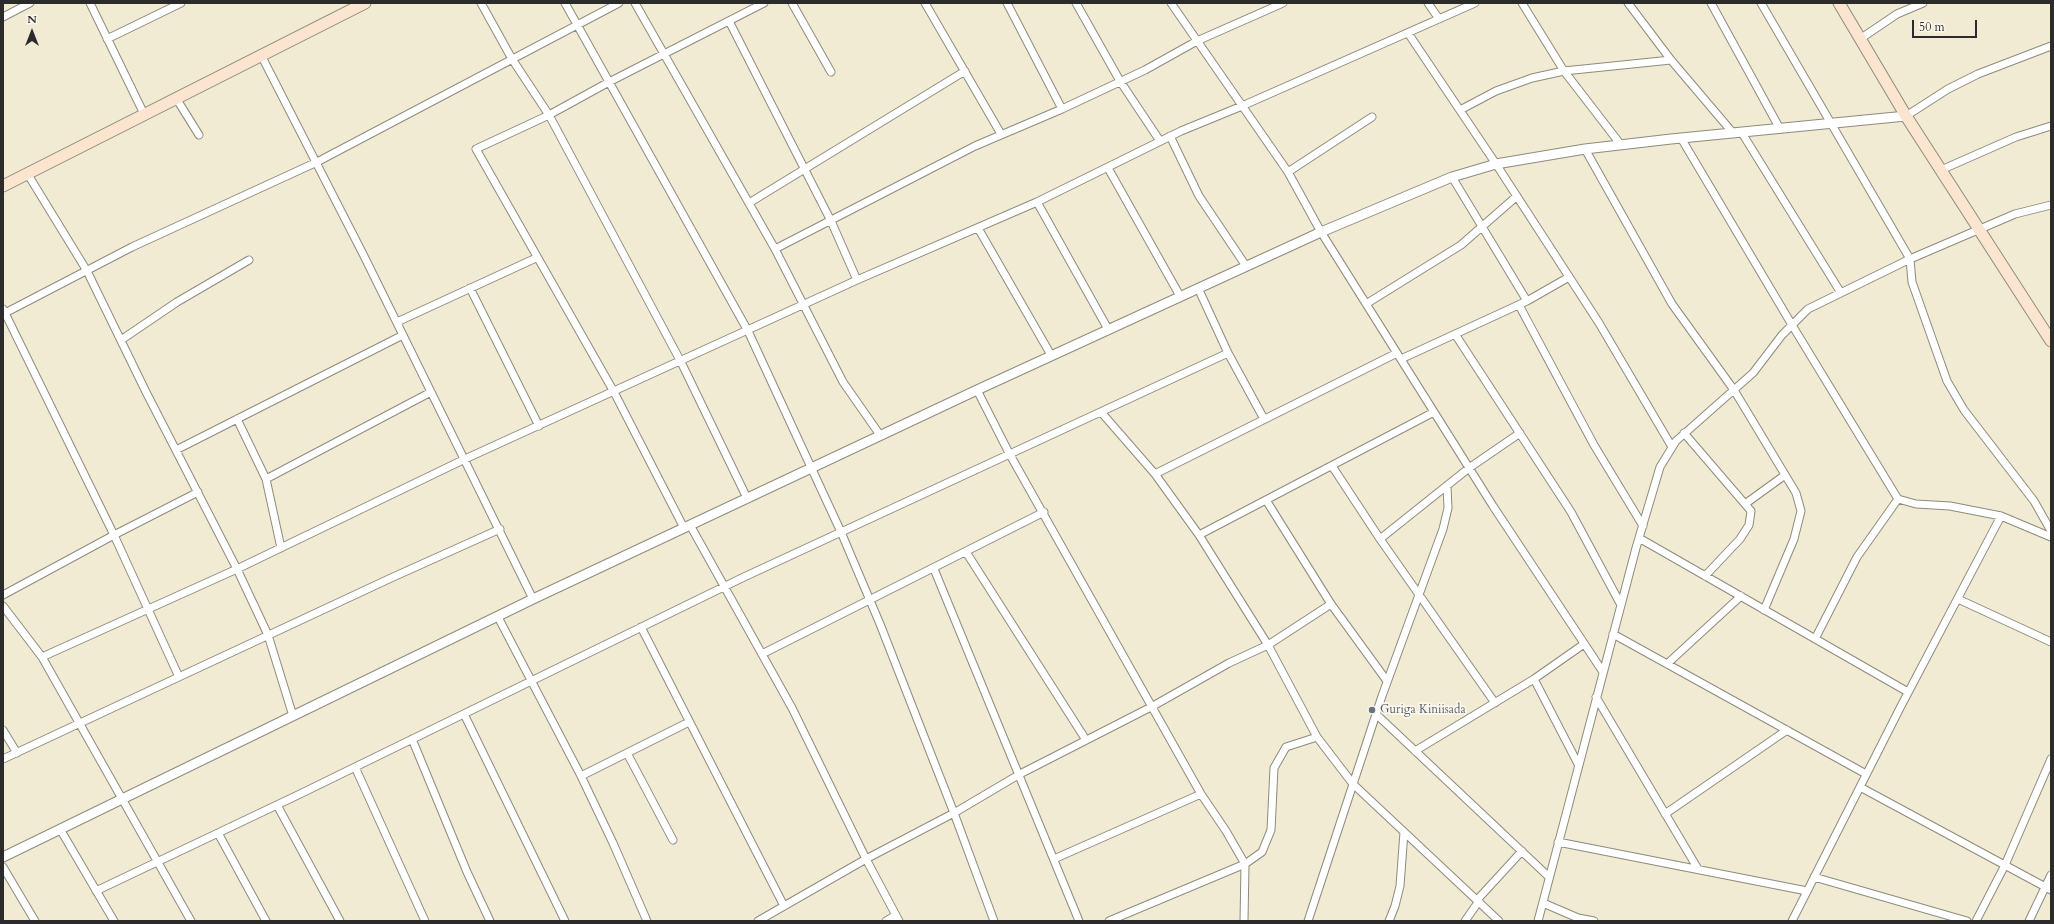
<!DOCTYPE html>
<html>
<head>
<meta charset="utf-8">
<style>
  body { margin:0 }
  #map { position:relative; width:2054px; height:924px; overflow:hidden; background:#f0ebd2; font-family:Cardo,serif }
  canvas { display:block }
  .frame { position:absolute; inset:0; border:4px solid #2b2b2b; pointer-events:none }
  .north { position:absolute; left:12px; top:12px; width:40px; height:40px; -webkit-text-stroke:3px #fbf7ec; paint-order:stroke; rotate:0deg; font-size:11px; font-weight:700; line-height:16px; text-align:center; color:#2b2b2b }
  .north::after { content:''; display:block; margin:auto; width:14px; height:18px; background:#2b2b2b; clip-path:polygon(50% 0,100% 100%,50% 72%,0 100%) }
  .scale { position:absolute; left:1912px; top:20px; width:65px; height:18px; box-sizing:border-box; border:2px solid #2b2b2b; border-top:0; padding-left:5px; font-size:12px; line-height:14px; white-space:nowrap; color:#2b2b2b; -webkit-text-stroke:3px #fbf7ec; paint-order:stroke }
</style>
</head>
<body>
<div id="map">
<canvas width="2054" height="924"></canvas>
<div class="frame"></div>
<div class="north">N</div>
<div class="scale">50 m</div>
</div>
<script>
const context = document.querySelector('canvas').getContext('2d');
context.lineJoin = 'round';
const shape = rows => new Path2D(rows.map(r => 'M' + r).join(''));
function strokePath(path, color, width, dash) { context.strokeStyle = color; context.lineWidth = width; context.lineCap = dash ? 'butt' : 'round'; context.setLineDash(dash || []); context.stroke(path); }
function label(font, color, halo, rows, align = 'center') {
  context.font = font + ' Cardo,serif'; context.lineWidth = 3.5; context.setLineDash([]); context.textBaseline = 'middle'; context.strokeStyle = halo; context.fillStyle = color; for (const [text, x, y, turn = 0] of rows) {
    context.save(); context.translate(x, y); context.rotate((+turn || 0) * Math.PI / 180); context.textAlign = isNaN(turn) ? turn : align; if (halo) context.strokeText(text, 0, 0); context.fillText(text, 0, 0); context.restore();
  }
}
const minor = shape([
  [90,3,144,114],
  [481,3,512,59,549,115,681,362,747,498],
  [565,3,748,331,841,532,880,624,954,813,994,921],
  [635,3,775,249,843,382,880,435],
  [792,3,831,72],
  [925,3,1001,134],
  [1007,3,1062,109],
  [1076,3,1120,81,1160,141],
  [1171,3,1288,172,1321,232,1493,506,1603,672],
  [1428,3,1439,19],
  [1522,3,1564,71,1621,145],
  [1628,3,1671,60,1733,133],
  [1711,3,1780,129],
  [1761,3,1910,259,1912,282,1947,381,1964,410,2034,501,2051,531],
  [3,17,30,3],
  [729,21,831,221,857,280],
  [1408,33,1496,164,1599,323,1672,447],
  [107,39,181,3],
  [1860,39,1897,14,1923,3],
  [261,55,364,256,533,599],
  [176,98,199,135],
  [1460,110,1496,91,1532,78,1564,71,1671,60],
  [1906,116,1948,89,1978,74,2051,46],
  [1742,133,1841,293],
  [1170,136,1199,196,1246,266],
  [1681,138,1792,325,1898,499,1916,504,1950,506,2001,516,2051,537],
  [1585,149,1672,304,1734,390,1796,493,1801,511,1794,539,1764,610],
  [1108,168,1180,296],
  [1941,170,2016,137,2051,126],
  [1288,172,1372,117],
  [27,173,87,271,146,392,237,569,268,635,293,716],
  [1452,177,1527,301],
  [1037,202,1108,329],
  [749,203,965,71],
  [978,228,1051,355],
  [775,249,975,146,1062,109,1145,70,1197,41,1283,3],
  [470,288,539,426],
  [1198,288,1228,353,1264,419],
  [1366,304,1461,245,1517,196],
  [1519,305,1594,445,1643,526],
  [3,309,114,535,179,677],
  [5,313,132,247,317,162,619,3],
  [397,322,536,258],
  [1455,334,1571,512,1621,605],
  [121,340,177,302,249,260],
  [1401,359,1527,301,1569,277],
  [977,390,1009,453,1201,794,1226,831,1245,864,1244,921],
  [1101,412,1155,474,1199,535,1268,645,1317,737,1353,784,1499,921],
  [237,419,266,479,281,548],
  [1684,433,1751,511,1749,525,1740,539,1705,576],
  [176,450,403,335],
  [1332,466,1380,539,1495,703],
  [1155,474,1397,353],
  [266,479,431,392],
  [1266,500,1331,604,1387,681],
  [1745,504,1785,475],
  [690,525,792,708,866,859,899,921],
  [684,528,614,392,476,149,549,115,609,82,764,3],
  [1199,535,1434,412],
  [1639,538,1908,692],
  [1380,539,1469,468,1520,433],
  [966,552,1086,740],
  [934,569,1079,921],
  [3,595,114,535,198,492],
  [1958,599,2051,642],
  [3,606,42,657,191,921],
  [498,617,581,776,613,843,647,921],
  [641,627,784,906],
  [1613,634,1866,774],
  [1815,639,1857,557,1898,499],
  [762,654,1044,512],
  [42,657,237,569,465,459,857,280,1037,202,1181,131,1242,106,1475,3],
  [1667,664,1741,596],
  [1534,679,1578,764],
  [1596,697,1698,869],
  [464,714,565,921],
  [1376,714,1549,877],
  [3,730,17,753],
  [412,739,467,872,490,921],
  [1415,751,1534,679,1584,644],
  [627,753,673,840],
  [3,759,391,578,500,529],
  [355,767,425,921],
  [581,776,689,722],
  [1860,787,2051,890],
  [277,805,340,921],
  [1665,814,1787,730],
  [60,829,114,921],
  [218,833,266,921],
  [1558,842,1807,891],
  [1054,859,1201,794],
  [3,867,35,921],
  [1814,877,1967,921],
  [96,891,300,794,744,577,1228,353],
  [1477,900,1522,851],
  [1543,903,1578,918,1594,921],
  [758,921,866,859,954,813,1020,774,1153,706,1229,663,1268,645,1331,604],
  [886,921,896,915],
  [1109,921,1245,864,1262,852,1271,830,1274,768,1286,747,1317,737],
  [1308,921,1382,696,1443,529,1448,508,1447,486],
  [1389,921,1395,906,1400,886,1404,832],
  [1465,921,1479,901],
  [1538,921,1636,548,1660,467,1676,441,1753,373,1782,335,1808,309,1910,259,2015,214,2051,205],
  [1792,921,1900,708,2001,516],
  [1976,921,2005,865,2051,759],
  [2029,921,2051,875]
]);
const tertiary = shape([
  [3,857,533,599,977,390,1321,232,1452,177,1496,164,1585,149,1671,139,1906,116]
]);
const secondary = shape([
  [1839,3,1906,116,2051,341],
  [3,186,365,3]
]);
strokePath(minor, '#8e8b7e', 9);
strokePath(tertiary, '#8e8b7e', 11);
strokePath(secondary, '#8e8b7e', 13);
strokePath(minor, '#fff', 7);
strokePath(tertiary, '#fff', 9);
strokePath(secondary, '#fbe5cf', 11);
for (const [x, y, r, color] of [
  [1372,710,4,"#6b7280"]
]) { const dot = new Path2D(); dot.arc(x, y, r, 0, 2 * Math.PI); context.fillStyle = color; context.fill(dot); strokePath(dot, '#fbf7ec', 1.5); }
label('12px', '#5b616d', '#fbf7ec', [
  ["Guriga Kiniisada",1380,710]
], 'left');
</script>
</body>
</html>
